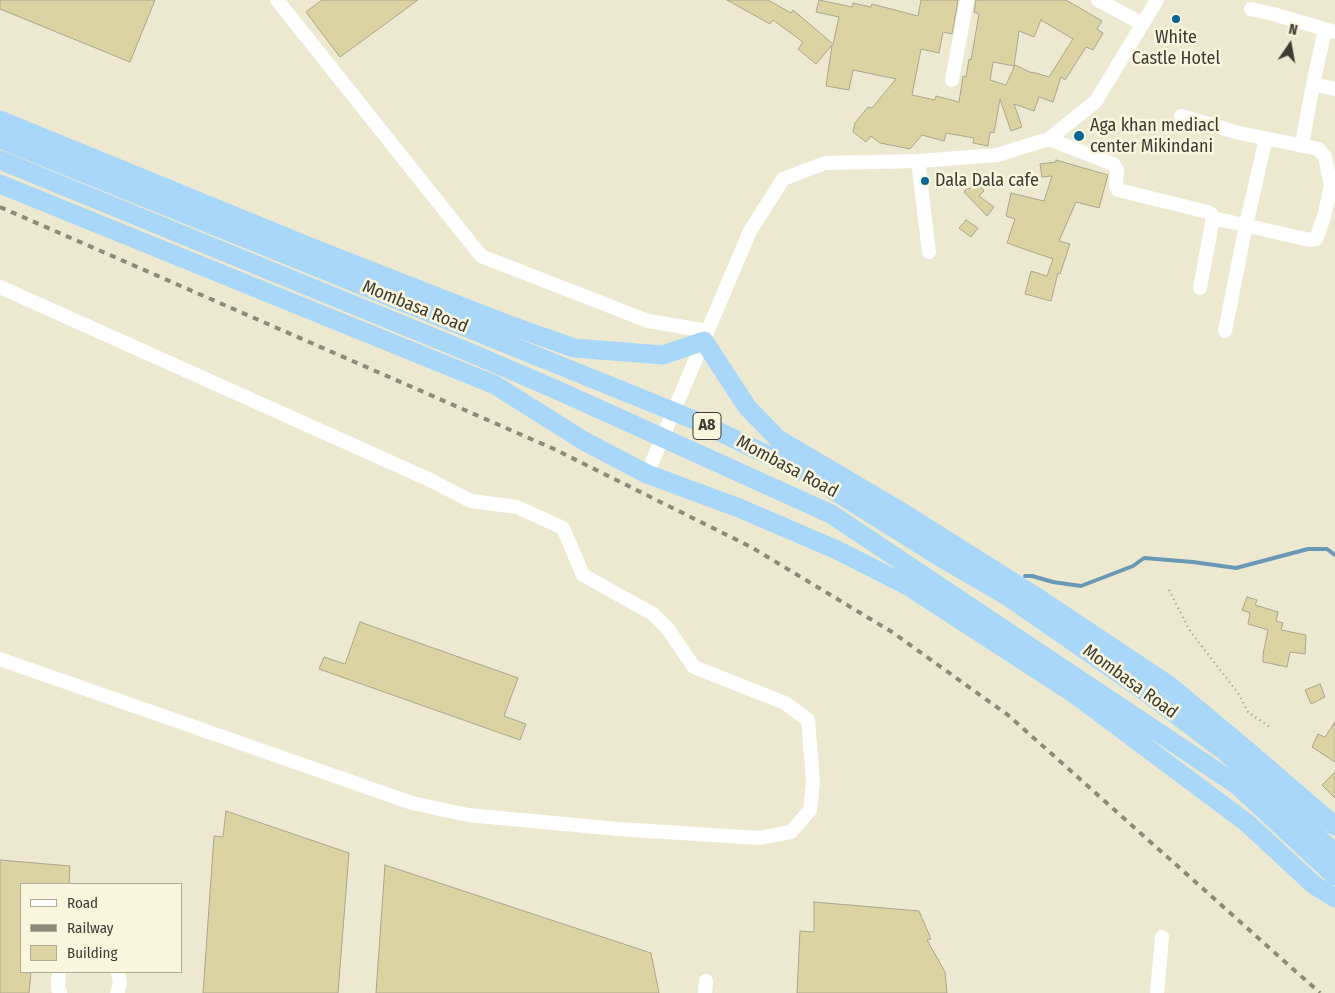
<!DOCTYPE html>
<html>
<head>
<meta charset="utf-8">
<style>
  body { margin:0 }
  #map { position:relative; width:1335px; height:993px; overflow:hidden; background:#ede9d1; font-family:"Fira Sans Condensed",sans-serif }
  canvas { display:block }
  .legend { position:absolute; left:20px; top:883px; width:162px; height:90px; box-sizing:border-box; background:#faf6de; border:1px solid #aeab99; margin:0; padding:6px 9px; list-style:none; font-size:15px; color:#3d3b32 }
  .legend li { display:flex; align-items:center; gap:10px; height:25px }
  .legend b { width:25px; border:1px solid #aeab99 }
  .north { position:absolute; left:1265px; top:20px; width:50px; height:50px; -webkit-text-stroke:4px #faf6de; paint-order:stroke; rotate:12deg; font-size:14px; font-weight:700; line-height:20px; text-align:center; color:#3d3b32 }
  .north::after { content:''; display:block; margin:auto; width:18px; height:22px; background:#3d3b32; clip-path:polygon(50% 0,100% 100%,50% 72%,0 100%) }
</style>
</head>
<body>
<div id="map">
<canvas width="1335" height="993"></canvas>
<ul class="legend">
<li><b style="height:6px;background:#fff"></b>Road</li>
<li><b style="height:6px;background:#8d8a7a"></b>Railway</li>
<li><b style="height:14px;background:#dbd3a1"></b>Building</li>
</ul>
<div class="north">N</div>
</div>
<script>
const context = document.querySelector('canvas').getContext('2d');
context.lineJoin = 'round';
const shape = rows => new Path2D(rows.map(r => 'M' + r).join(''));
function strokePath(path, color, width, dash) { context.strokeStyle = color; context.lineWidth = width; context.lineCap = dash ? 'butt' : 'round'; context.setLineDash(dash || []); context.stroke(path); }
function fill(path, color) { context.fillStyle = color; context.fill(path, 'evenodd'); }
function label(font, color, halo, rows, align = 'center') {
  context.font = font + ' "Fira Sans Condensed",sans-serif'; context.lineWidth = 5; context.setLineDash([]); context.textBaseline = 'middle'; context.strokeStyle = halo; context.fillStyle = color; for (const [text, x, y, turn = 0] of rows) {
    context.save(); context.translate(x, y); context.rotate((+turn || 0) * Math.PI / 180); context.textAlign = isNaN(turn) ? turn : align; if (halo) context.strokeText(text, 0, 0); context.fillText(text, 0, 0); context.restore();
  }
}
strokePath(shape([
  [1025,576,1032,576,1053,582,1081,586,1133,566,1144,558,1193,562,1236,568,1308,549,1327,549,1335,555]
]), '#6c98b7', 4);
const building = shape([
  [0,0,155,0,130,62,0,9,0,0],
  [322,0,418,0,340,57,306,12,322,0],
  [727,0,768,0,791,13,793,10,833,44,839,17,816,12,819,0,852,7,853,3,871,7,872,4,918,16,921,0,958,0,952,34,943,32,939,53,921,49,912,95,935,100,936,96,959,102,963,76,966,77,969,59,971,60,979,14,974,12,976,0,1066,0,1102,21,1097,29,1103,33,1093,50,1086,47,1065,80,1061,77,1053,102,1039,97,1034,111,1014,104,1022,127,1011,131,1000,99,994,133,990,132,988,146,973,143,974,138,946,133,944,141,922,135,910,149,880,143,871,136,866,142,853,132,855,123,868,107,872,108,896,79,853,70,849,90,826,86,832,45,816,64,798,49,803,42,773,20,770,24,727,0],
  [1041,20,1073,39,1049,77,1032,72,1032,73,1015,65,1006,85,990,80,993,62,1014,66,1019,31,1034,37,1041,20],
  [1056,160,1108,175,1099,208,1076,202,1059,241,1070,244,1060,274,1058,273,1051,301,1025,294,1031,271,1047,276,1053,259,1007,243,1015,219,1006,216,1011,193,1044,201,1052,176,1042,177,1040,164,1056,162,1056,160],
  [977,182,984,191,979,196,994,207,987,216,964,192,967,188,969,189,977,182],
  [966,220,978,228,971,237,959,228,966,220],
  [1247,597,1257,600,1255,605,1278,612,1276,621,1283,623,1281,630,1306,635,1305,654,1290,652,1287,667,1263,662,1263,654,1268,630,1248,624,1250,613,1242,610,1247,597],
  [360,622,518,678,504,716,526,724,520,740,319,669,324,657,345,664,360,622],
  [1320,684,1325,697,1311,704,1305,690,1320,684],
  [1335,722,1335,762,1312,747,1318,734,1325,737,1335,722],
  [1335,772,1335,798,1322,785,1335,772],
  [226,811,349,853,338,993,203,993,214,836,223,837,226,811],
  [0,860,70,866,69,884,21,884,21,972,31,972,29,993,0,993,0,860],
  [385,865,651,953,659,993,376,993,385,865],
  [814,902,919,911,931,939,927,940,945,972,947,993,797,993,800,931,814,932,814,902]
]);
fill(building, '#dbd3a1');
strokePath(building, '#aaa68f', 1);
strokePath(shape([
  [1169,590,1190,631,1238,693,1248,712,1270,727]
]), '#918e7e', 2, [1, 4]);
strokePath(shape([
  [277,0,481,256,648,321,708,331],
  [1098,0,1143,24],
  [1251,9,1273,14,1335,32],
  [952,80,967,0],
  [1313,84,1335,89],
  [1181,116,1239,133,1319,149,1325,157,1331,186,1324,217,1316,239,1310,240,1213,218],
  [1049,139,1113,164,1117,170,1116,187,1118,190,1208,212,1211,214,1213,218,1200,288],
  [1302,144,1313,84,1325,30],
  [918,161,929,252],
  [0,287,428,479,471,501,517,507,563,528,583,575,653,614,668,629,694,667,785,703,808,720,813,782,810,810,791,832,759,838,618,829,468,815,412,803,0,659],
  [1225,331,1246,225,1266,138],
  [647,474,750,231,783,179,825,163,918,161,997,155,1049,139,1096,101,1157,0],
  [59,972,58,988,60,993],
  [117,993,120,984,118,972],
  [705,993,706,981],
  [1157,993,1162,937]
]), '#fff', 14);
strokePath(shape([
  [0,120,315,249,512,326,574,348,663,355,704,341,747,407,778,439,905,514,1035,596,1170,686,1248,751,1335,826],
  [0,139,697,421,809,475,935,554,1007,596,1147,693,1224,751,1293,812,1335,854],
  [0,160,471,353,557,390,831,514,1237,785,1335,876],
  [0,184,495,385,584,441,647,474,739,508,837,550,908,586,1073,693,1247,823,1314,885,1335,898]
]), '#a9d7f9', 19);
strokePath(shape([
  [0,207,554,449,751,547,892,632,1008,715,1320,993]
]), '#8d8a7a', 4, [6, 6]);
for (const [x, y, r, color] of [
  [1176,19,5,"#096595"],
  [1079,136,6,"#096595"],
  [925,181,5,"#096595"]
]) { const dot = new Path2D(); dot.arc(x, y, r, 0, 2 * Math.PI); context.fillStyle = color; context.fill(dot); strokePath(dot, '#faf6de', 2); }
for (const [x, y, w] of [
  [707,426,28]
]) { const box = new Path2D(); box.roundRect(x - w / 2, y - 13.5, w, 27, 4); context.fillStyle = '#faf6de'; context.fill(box); strokePath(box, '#3d3b32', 1); }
label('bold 16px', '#3d3b32', null, [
  ["A8",707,426]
]);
label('18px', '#3d3b32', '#faf6de', [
  ["White",1176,38,"center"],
  ["Castle Hotel",1176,59,"center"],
  ["Aga khan mediacl",1090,126],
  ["center Mikindani",1090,147],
  ["Dala Dala cafe",935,181]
], 'left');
label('18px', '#3d3b32', '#faf6de', [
  ["Mombasa Road",415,307,22],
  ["Mombasa Road",787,467,28],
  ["Mombasa Road",1130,682,36]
]);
</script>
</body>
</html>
